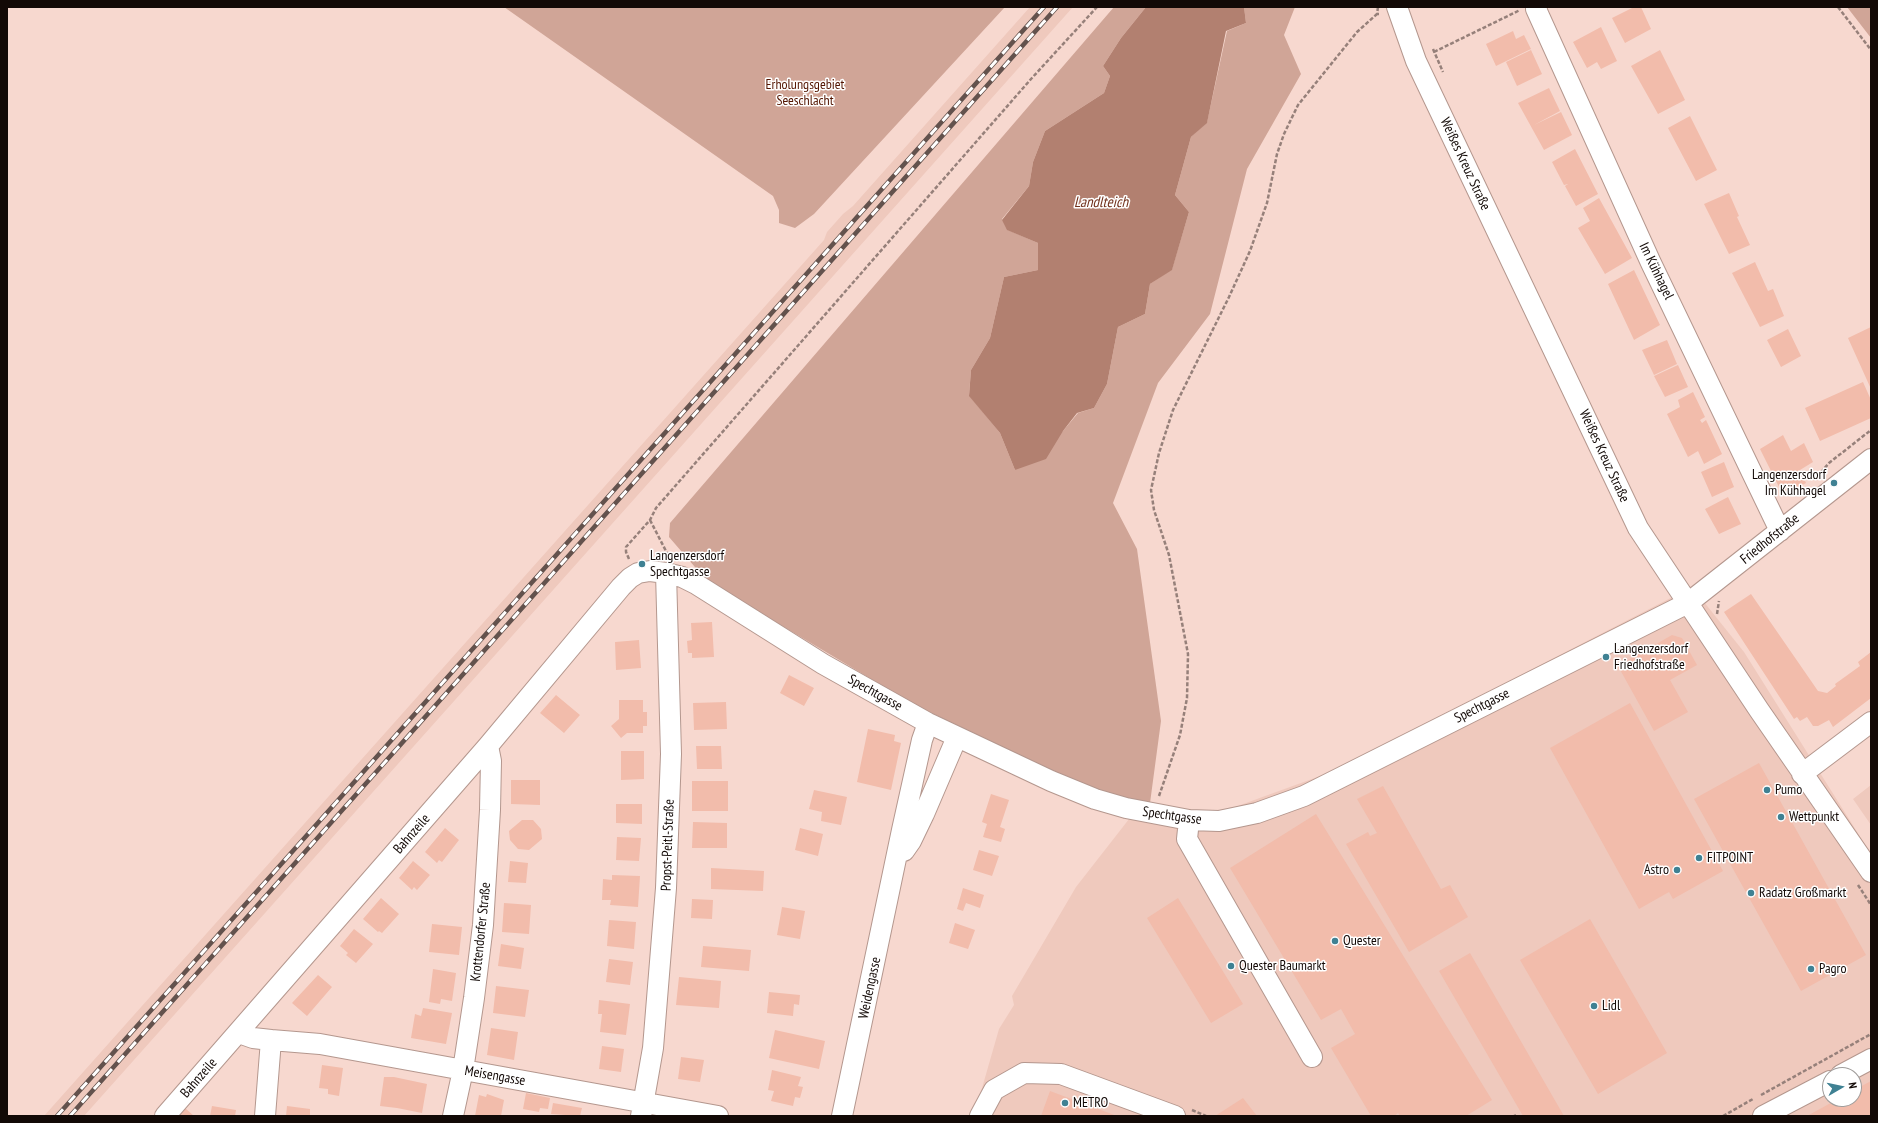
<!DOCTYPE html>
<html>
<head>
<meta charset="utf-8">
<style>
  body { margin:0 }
  #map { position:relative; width:1878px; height:1123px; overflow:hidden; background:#f7d8cf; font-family:"PT Sans Narrow",sans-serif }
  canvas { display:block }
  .frame { position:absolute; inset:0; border:8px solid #120906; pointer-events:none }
  .north { position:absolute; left:1822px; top:1067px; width:40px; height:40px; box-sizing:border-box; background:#fff; border:1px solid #a09d9b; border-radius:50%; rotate:81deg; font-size:11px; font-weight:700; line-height:16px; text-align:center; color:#120906 }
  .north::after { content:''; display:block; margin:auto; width:14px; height:18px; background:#3f8193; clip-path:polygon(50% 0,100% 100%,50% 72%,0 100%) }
</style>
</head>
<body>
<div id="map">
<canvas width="1878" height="1123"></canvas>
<div class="frame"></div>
<div class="north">N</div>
</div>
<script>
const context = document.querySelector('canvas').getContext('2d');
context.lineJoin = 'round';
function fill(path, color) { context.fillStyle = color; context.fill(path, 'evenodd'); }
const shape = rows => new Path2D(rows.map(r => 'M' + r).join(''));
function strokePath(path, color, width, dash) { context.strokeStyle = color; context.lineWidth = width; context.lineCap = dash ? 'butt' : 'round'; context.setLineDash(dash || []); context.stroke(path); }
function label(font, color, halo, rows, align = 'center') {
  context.font = font + ' "PT Sans Narrow",sans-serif'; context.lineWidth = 3; context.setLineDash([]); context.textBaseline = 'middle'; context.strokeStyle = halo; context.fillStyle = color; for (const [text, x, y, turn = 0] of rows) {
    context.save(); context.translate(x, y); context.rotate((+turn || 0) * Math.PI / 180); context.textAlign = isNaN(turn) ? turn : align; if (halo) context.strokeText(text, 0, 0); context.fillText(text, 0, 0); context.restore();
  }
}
fill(shape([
  [1030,7,1073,7,84,1116,44,1116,824,240,827,232,843,214,853,206],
  [1692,587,1744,652,1871,854,1871,1116,974,1116,999,1029,1014,1005,1012,996,1076,887,1140,805,1188,812,1224,811,1334,771],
  [1830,1075,1854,1075,1854,1099,1830,1099],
  [1871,785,1871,825,1853,799]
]), '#efc9bd');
fill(shape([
  [504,7,1005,7,814,214,795,228,779,223,779,210,773,196],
  [1114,7,1146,7,1121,38,1103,66,1110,76,1104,93,1045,131,1033,162,1029,186,1002,219,1008,230,1038,243,1038,270,1004,277,990,338,971,370,969,395,1000,433,1015,470,1063,431,1078,413,1094,408,1107,384,1118,327,1145,314,1150,284,1172,269,1189,212,1175,195,1191,137,1207,122,1227,31,1246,23,1244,7,1295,7,1284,35,1301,74,1247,169,1210,314,1158,383,1113,503,1137,549,1161,721,1150,803,1118,799,1060,775,913,704,707,581,669,537,670,523],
  [1847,7,1871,7,1871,38]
]), '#d0a597');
fill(shape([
  [1146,7,1244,7,1246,23,1226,31,1207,123,1191,137,1175,195,1189,212,1172,270,1150,284,1145,314,1118,327,1107,384,1094,408,1077,413,1063,431,1046,459,1015,470,1000,433,969,396,971,370,990,338,1004,277,1038,270,1038,243,1007,230,1002,220,1029,186,1033,162,1045,131,1104,93,1110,76,1103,66,1121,38]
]), '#b28070');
fill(shape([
  [1634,7,1641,7,1651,29,1625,43,1612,18],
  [1601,27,1617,61,1601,69,1597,62,1587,68,1573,42],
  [1513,31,1516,39,1524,35,1531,49,1496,66,1486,44],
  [1531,50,1542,74,1517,86,1506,62],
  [1660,50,1685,100,1658,114,1631,66],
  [1549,88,1560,111,1534,125,1561,112,1572,135,1544,150,1518,103],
  [1690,116,1717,170,1696,181,1668,128],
  [1575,149,1598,194,1576,206,1565,186,1568,184,1564,185,1552,162],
  [1729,193,1739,216,1737,217,1750,245,1729,254,1704,204],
  [1599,198,1632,258,1605,274,1578,228,1590,221,1583,208],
  [1755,262,1768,291,1773,289,1784,316,1760,327,1732,273],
  [1634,270,1660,325,1634,340,1608,284],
  [1871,327,1871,389,1848,338],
  [1788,329,1801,356,1781,367,1767,340],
  [1667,340,1677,364,1654,375,1642,350],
  [1678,365,1688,387,1665,397,1654,376],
  [1863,382,1871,400,1871,418,1820,441,1805,408],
  [1693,392,1705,417,1700,420,1702,423,1706,420,1722,454,1704,464,1698,451,1688,457,1667,414,1680,407,1678,400],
  [1783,435,1791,451,1804,443,1813,462,1800,470,1806,483,1783,495,1760,449],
  [1724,462,1734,487,1712,497,1701,472],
  [1728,497,1741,524,1719,534,1705,509],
  [1751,594,1818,691,1827,693,1836,686,1835,684,1860,666,1858,662,1871,652,1871,698,1833,727,1829,720,1818,726,1813,726,1807,717,1800,721,1797,717,1794,719,1724,612],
  [712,622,714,657,692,658,692,653,688,653,687,641,692,640,691,623],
  [1672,635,1682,638,1697,665,1670,680,1688,712,1654,731,1618,666],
  [639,640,641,668,616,670,615,642],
  [789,675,814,688,804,706,780,693],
  [556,695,580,715,564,733,540,713],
  [619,700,643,700,643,712,647,712,647,726,643,726,643,733,627,733,621,738,611,726,619,719],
  [726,702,727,729,694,730,693,703],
  [1630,703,1723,871,1673,899,1669,892,1639,909,1550,748],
  [868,729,895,735,894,741,901,743,891,790,857,782],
  [696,746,721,746,722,769,697,769],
  [621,751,644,751,644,779,621,780],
  [1759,763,1866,955,1801,991,1694,799],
  [511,780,540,780,540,805,511,804],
  [692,781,728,781,728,811,692,811],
  [1383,786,1441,889,1450,885,1468,917,1409,952,1346,844,1368,832,1370,836,1377,833,1357,799],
  [814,790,847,797,841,825,821,821,822,812,809,809],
  [991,794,1009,800,1000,827,1005,829,1001,842,983,837,987,824,982,822],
  [616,804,642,804,642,824,616,823],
  [1316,814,1492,1100,1466,1116,1400,1116,1398,1113,1394,1116,1371,1116,1331,1048,1355,1034,1341,1009,1321,1020,1230,868],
  [522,820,533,820,541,829,542,839,529,850,518,849,510,840,509,831],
  [693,822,727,823,727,848,692,848],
  [445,828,459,840,442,862,439,860,437,863,425,852],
  [800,828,823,834,818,856,795,850],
  [617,837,641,838,639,861,616,860],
  [979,850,999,856,992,876,973,870],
  [413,861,430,875,417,890,414,887,412,890,399,878],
  [510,861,528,863,526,883,508,882],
  [711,868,764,871,763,891,711,889],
  [612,875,640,876,638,907,610,905,611,900,602,900,603,879,612,880],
  [963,888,984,895,980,908,966,903,963,911,957,909],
  [381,898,399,914,382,933,379,931,378,932,363,919],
  [1178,898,1243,1004,1211,1023,1147,918],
  [692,899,713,900,712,919,691,918],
  [504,903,531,905,529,934,502,932],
  [782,907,805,911,800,939,777,935],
  [1590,919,1667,1053,1598,1094,1520,960],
  [609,920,636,922,634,949,607,946],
  [955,923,975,930,968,949,949,943],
  [432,924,462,927,459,955,429,952],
  [354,929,373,944,356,963,346,955,348,953,340,946],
  [501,944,524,948,521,969,498,966],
  [703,946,751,950,749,971,701,967],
  [1470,953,1564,1116,1523,1116,1439,971],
  [609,959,633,962,630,985,606,982],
  [433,969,456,973,452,1001,441,999,440,1004,429,1002],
  [318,975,332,987,307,1016,292,1003],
  [679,977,721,981,719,1008,676,1005],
  [496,986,529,990,525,1017,493,1013],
  [769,992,800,995,799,1005,794,1004,793,1016,767,1013],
  [599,1000,630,1004,626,1035,600,1032,602,1014,598,1014],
  [423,1008,452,1013,446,1044,411,1038,415,1014,421,1016],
  [491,1028,518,1032,514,1060,487,1055],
  [775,1030,825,1041,819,1069,769,1058],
  [602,1046,624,1049,621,1072,599,1069],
  [681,1057,704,1060,700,1082,678,1079],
  [322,1065,343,1068,339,1096,328,1094,328,1089,319,1088],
  [772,1070,801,1077,798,1086,803,1087,800,1098,795,1097,793,1106,771,1101,774,1091,768,1090],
  [384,1077,394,1077,427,1084,422,1113,397,1108,380,1106],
  [1871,1081,1871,1116,1807,1116,1838,1099,1854,1099,1854,1090],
  [1050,1091,1117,1116,1041,1116],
  [526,1093,550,1098,548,1109,540,1108,539,1112,523,1109],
  [487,1094,504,1100,501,1116,475,1116,479,1095,486,1097],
  [1243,1098,1257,1116,1215,1116],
  [553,1103,582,1108,580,1116,551,1114],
  [212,1106,236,1110,235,1116,210,1116],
  [287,1106,310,1109,310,1116,286,1116],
  [185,1108,194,1116,179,1115]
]), '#f2bcab');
const minor = shape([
  [1397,7,1416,61,1638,528,1759,710,1871,872],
  [1537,7,1536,9,1651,263,1780,531],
  [1802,774,1871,722],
  [1189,820,1187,839,1312,1057],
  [904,851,911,841,924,814,957,737],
  [239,1033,253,1038,271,1040,265,1116],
  [271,1040,320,1044,718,1116],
  [1841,1075,1871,1059],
  [165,1116,488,746,621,587,630,578,638,573,650,571,666,573,682,577,696,584,823,664,928,723,1051,781,1095,799,1126,808,1189,820,1219,821,1257,813,1304,796,1688,603,1871,459],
  [453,1116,463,1070,474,998,483,925,490,810,491,761,488,746],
  [641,1116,653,1048,666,888,671,754,666,573],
  [842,1116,902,830,922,740,928,723],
  [980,1116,994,1090,1024,1073,1061,1074,1175,1116],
  [1763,1116,1830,1081]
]);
strokePath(minor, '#b4978e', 22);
strokePath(shape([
  [1378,7,1377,14,1379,14],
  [1838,7,1871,50],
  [1433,49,1443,72],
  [1434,52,1520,10],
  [1817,477,1829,463,1871,430],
  [650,520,668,555],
  [629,559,626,552,626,547,650,520,656,508,1031,79,1097,7],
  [1717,614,1719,601],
  [1159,796,1180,735,1187,698,1188,654,1169,555,1154,510,1151,490,1159,453,1173,410,1229,297,1250,251,1267,203,1277,154,1284,134,1298,105,1357,32,1377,14],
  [1858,885,1871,905],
  [1761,1095,1871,1034],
  [1192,1110,1206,1116],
  [1514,1116,1516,1115],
  [1723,1116,1753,1099]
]), '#96807a', 2.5, [4, 2]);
strokePath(minor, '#fff', 20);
const rail = shape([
  [57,1116,1044,7],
  [70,1116,1057,7]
]);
strokePath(rail, '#63524d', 4.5);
strokePath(rail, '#fff', 3, [9]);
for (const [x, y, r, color] of [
  [1834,483,4,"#3f8193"],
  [642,564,4,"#3f8193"],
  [1606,657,4,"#3f8193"],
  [1767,790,4,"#3f8193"],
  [1781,817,4,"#3f8193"],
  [1699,858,4,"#3f8193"],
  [1677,870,4,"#3f8193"],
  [1751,893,4,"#3f8193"],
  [1335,941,4,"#3f8193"],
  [1231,966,4,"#3f8193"],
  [1811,969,4,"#3f8193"],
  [1594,1006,4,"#3f8193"],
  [1065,1103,4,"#3f8193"]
]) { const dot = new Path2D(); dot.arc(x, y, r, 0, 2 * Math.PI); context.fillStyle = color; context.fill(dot); strokePath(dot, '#fff', 1.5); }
label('14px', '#531501', '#fff', [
  ["Erholungsgebiet",805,85],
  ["Seeschlacht",805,101]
]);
label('14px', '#120906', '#fff', [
  ["Weißes Kreuz Straße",1465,164,65],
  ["Im Kühhagel",1656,271,64],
  ["Weißes Kreuz Straße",1604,456,65],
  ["Friedhofstraße",1770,539,-39],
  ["Spechtgasse",875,693,29],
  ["Spechtgasse",1482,706,-27],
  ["Spechtgasse",1172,816,8],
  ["Bahnzeile",412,834,-49],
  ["Propst-Peitl-Straße",668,845,-88],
  ["Krottendorfer Straße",481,932,-84],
  ["Weidengasse",870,988,-78],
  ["Meisengasse",495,1076,10],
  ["Bahnzeile",199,1078,-49]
]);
label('14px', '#120906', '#fff', [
  ["Langenzersdorf",1826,475,"right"],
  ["Im Kühhagel",1826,491,"right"],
  ["Langenzersdorf",650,556],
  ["Spechtgasse",650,572],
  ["Langenzersdorf",1614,649],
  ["Friedhofstraße",1614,665],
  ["Pumo",1775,790],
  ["Wettpunkt",1789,817],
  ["FITPOINT",1707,858],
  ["Astro",1669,870,"right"],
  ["Radatz Großmarkt",1759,893],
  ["Quester",1343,941],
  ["Quester Baumarkt",1239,966],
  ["Pagro",1819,969],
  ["Lidl",1602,1006],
  ["METRO",1073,1103]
], 'left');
label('italic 15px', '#72321d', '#fff', [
  ["Landlteich",1101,203]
]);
</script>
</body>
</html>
